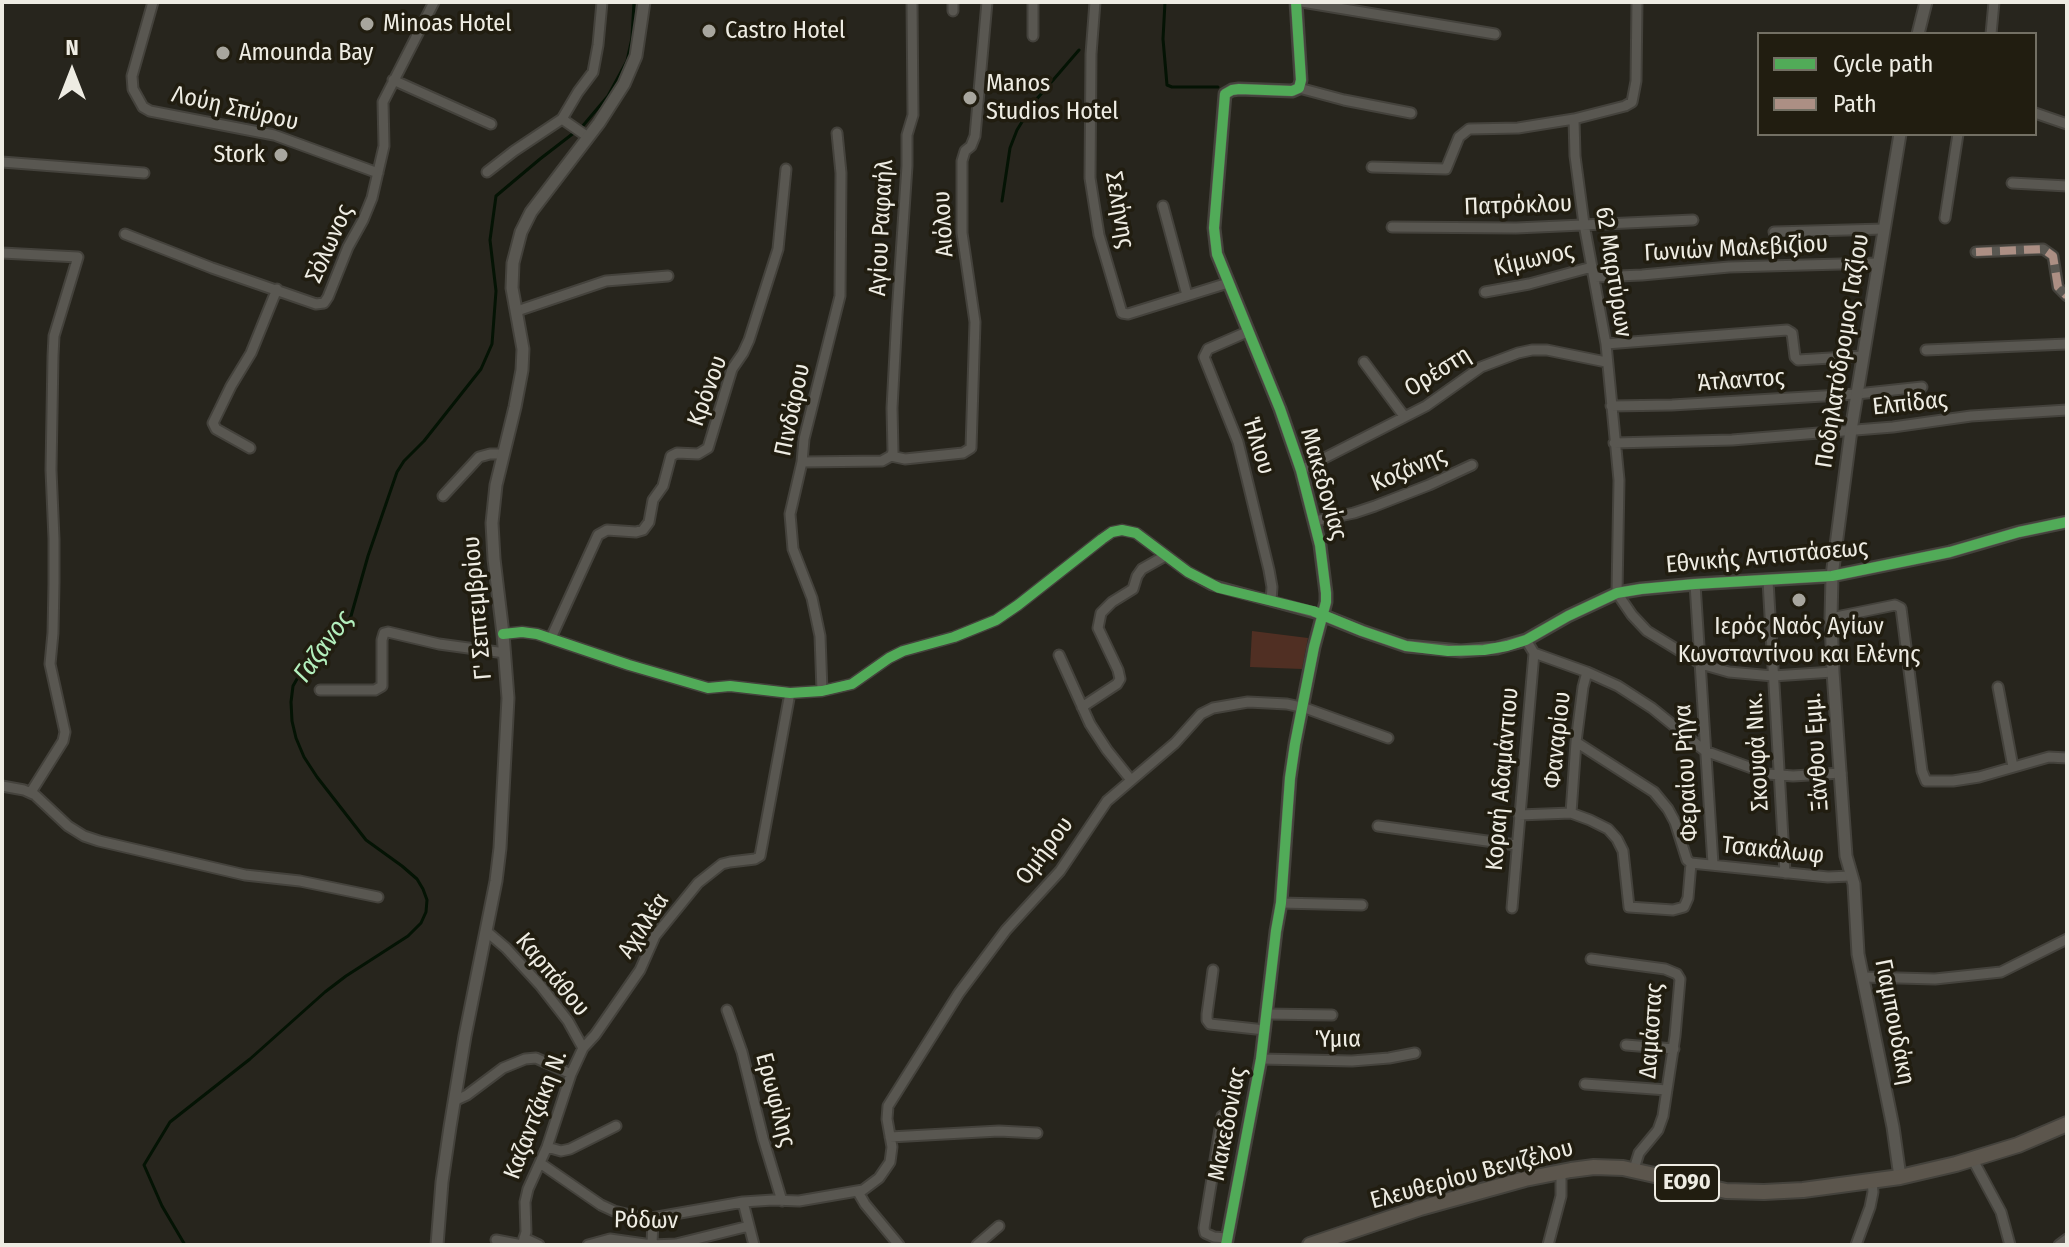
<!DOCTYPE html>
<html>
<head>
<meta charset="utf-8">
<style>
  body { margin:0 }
  #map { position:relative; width:2069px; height:1247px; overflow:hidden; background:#27251d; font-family:"Fira Sans Condensed",sans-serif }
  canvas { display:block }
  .frame { position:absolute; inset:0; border:4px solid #eeece3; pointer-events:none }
  .legend { position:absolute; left:1757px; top:32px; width:280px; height:104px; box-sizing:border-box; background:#211d10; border:2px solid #737064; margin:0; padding:10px 14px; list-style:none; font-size:24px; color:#eeece3 }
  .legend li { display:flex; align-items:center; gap:16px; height:40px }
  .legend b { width:40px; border:2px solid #737064 }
  .north { position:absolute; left:32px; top:32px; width:80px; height:80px; -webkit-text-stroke:6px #211d10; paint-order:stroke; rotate:0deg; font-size:22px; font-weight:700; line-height:32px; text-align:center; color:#eeece3 }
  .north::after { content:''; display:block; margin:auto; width:28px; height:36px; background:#eeece3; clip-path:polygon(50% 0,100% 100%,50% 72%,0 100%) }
</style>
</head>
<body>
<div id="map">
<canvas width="2069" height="1247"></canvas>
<div class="frame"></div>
<ul class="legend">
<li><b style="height:10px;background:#51ab58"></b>Cycle path</li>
<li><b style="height:10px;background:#ac8f84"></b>Path</li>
</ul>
<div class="north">N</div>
</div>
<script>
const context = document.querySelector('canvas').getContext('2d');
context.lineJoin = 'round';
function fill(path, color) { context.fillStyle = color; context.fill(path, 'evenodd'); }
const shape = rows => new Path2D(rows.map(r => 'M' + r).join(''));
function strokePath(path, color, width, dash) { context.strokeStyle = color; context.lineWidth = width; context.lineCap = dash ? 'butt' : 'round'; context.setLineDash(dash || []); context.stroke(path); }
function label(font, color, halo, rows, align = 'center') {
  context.font = font + ' "Fira Sans Condensed",sans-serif'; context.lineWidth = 7; context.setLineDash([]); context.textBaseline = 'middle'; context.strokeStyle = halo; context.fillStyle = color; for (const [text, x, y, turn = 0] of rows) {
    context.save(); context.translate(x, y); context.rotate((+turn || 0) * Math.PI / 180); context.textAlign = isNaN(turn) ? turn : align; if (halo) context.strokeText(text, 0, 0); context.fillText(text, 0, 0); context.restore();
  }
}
fill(shape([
  [1252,631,1308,638,1302,669,1250,667]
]), '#502f23');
strokePath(shape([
  [1165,2,1163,39,1167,85,1172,87,1218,87],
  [581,128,608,96,627,61,632,38,634,2],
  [1002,201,1010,148,1017,130,1035,101,1079,50],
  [185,1245,162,1206,144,1165,170,1122,250,1059,325,992,346,976,408,936,421,923,426,912,427,900,423,889,417,879,402,866,366,840,317,777,304,757,296,738,292,721,291,702,293,686,310,656,347,623,351,616,368,556,397,472,404,461,424,441,481,369,492,344,496,291,490,240,496,196,540,159,575,132]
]), '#041304', 3);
const minor = shape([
  [153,2,132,76,133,89,143,107,150,111,274,135,378,173],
  [953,2,953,11],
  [1033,2,1033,36],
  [1095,2,1091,54,1090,178,1099,235,1122,313,1128,314,1228,283],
  [1302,2,1495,34],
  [1637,2,1636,81,1632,102,1625,106,1574,119,1575,156,1584,224,1606,344,1619,480,1617,593,1632,615,1647,631,1701,664,1729,672,1773,676,1833,672],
  [1991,34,1994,2],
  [393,80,491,124],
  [1299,88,1344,100,1411,113],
  [2035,113,2067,124],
  [562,119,588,137],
  [2,162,144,173],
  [1372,167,1446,169,1459,137,1469,129,1518,128,1574,119],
  [487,172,514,151,562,119,578,92,593,72,598,45,602,2],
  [2012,183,2067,186],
  [1163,206,1187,295],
  [1945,218,1958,134],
  [1392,227,1516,228,1693,220],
  [1774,232,1884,229],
  [125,234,212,268,316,304,324,303,328,297,348,247,363,220,372,198,384,146,383,102,434,2],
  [1976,252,2043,249,2053,256,2058,287,2067,296],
  [2,253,78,257,54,336,53,356,51,470,54,539,54,583,53,633,50,664,65,732,63,741,31,792],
  [1595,277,1642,275,1729,267,1879,263],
  [1485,292,1529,284,1592,267],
  [517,311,606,281,668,276],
  [1247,332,1208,349,1204,357,1238,442,1269,570,1272,587,1271,601],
  [1606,344,1787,330,1792,333,1795,357,1798,360,1863,356],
  [1926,350,2067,344],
  [1364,362,1404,416],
  [1611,406,1672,405,1857,394,1922,387],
  [1614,443,1732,440,1893,427,1971,416,2067,410],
  [250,448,216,429,213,423,231,386,251,353,277,289],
  [891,456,893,452,892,408,897,315,907,166,907,135,913,115,912,2],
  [802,462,882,461,891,456,905,459,963,453,971,448,975,322,962,233,962,161,965,151,971,146,975,136,987,2],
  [1301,470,1426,406,1481,367,1518,353,1532,350,1547,350,1606,362],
  [443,496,479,457,490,454,503,454],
  [1315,521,1354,513,1375,506,1429,485,1472,465],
  [1768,581,1785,873],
  [1695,584,1713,864],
  [1831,618,1895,605,1901,608,1922,771,1926,781,1953,781,1979,777,2049,757,2067,758],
  [503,634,522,632,537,634,629,665,708,688,730,686,790,693,822,691,852,684,889,658,903,651,954,637,996,620,1018,605,1102,539,1112,532,1122,530,1136,533,1188,572,1212,585,1322,615],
  [551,638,598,535,607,530,636,532,643,530,649,522,653,500,663,486,671,456,677,453,698,454,708,448,732,369,743,353,749,340,778,249,786,169],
  [1526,640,1534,653,1587,672,1618,686,1652,708,1705,751,1768,774,1793,776,1841,773],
  [1059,655,1090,724,1107,750,1131,780],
  [1998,687,2013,767],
  [320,690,375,690,382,686,382,640,384,633,388,632,439,644,505,653],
  [822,691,820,636,812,598,793,549,790,514,802,462,804,439,840,296,841,173,837,133],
  [1082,707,1117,684,1120,679,1118,670,1098,628,1101,613,1112,602,1133,589,1137,576,1142,569,1165,556],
  [1576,742,1654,792,1668,809,1675,822,1687,860,1691,863],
  [2,786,24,790,35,795,68,826,84,836,99,841,245,875,300,881,378,897],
  [1571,813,1576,742,1583,687,1587,672],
  [1519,815,1571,813,1590,820,1608,829,1617,839,1623,851,1629,907,1673,910,1684,907,1688,898,1691,863],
  [1378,826,1516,845],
  [1691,863,1828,877,1850,876],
  [1281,903,1362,905],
  [1512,908,1534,653],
  [486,931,506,948,540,985,568,1021,583,1048],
  [1591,959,1665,969,1677,974,1680,979,1675,1036,1663,1116,1658,1130,1639,1153,1634,1169],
  [1213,970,1207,1014,1207,1020,1210,1024,1265,1030],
  [1863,977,1935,979,2001,972,2067,939],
  [727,1010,742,1052,763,1138,782,1201],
  [1267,1014,1332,1015],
  [1626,1045,1674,1049],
  [1261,1059,1352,1061,1389,1058,1415,1053],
  [1585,1084,1667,1090],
  [454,1101,467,1095,503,1068,525,1059,536,1058,571,1074],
  [1222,1116,1204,1228,1205,1233,1214,1237,1227,1238],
  [890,1137,999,1131,1037,1133],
  [547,1147,561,1151,570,1149,616,1126],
  [1973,1160,2001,1212,2010,1245],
  [540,1163,601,1205,614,1211,646,1219,743,1202,773,1200,799,1201,863,1190,879,1178,890,1162,892,1147,887,1119,888,1106,959,993,1006,930,1060,871,1107,801,1175,743,1201,714,1213,708,1248,702,1287,704,1305,708,1388,738],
  [858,1192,865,1204,899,1245],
  [743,1202,754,1245],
  [524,1238,539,1245],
  [496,1240,522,1245],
  [522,1245,526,1232,525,1202,528,1189,547,1147,571,1074,583,1048,595,1035,640,970,655,936,698,883,722,864,730,862,755,859,760,856,790,693],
  [588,1245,610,1239,652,1245,676,1244,749,1226],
  [652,1245,653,1218],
  [977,1245,999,1226],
  [1548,1245,1561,1196,1561,1172],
  [1856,1245,1870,1207,1873,1192,1872,1182],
  [2059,1245,2067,1239]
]);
const tertiary = shape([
  [1918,34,1926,2],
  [1322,615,1362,631,1406,646,1461,651,1497,648,1526,640,1568,616,1617,593,1641,589,1695,584,1832,576,1950,552,2019,532,2067,522],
  [1900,1177,1893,1127,1858,954,1854,884,1846,856,1833,672,1831,618,1832,576,1851,430,1900,134],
  [437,1245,442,1182,450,1127,465,1036,496,881,500,848,508,698,503,634,494,559,492,523,496,485,515,407,522,370,523,349,512,288,513,263,521,232,531,212,599,123,624,84,636,56,644,2],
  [1226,1245,1261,1059,1276,931,1281,903,1290,778,1295,744,1314,647,1326,602,1326,593,1320,545,1301,470,1280,409,1217,254,1214,228,1225,94,1232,90,1239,89,1292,91,1299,88,1301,80,1296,2]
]);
const primary = shape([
  [1310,1245,1420,1208,1525,1179,1571,1170,1594,1167,1623,1168,1726,1191,1764,1192,1803,1190,1900,1177,1956,1164,2018,1145,2067,1124]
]);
strokePath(minor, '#44423c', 13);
strokePath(tertiary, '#44423c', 15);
strokePath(primary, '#44423c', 18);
strokePath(minor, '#595751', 9);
strokePath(tertiary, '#595751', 11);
strokePath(primary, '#5c564d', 14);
strokePath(shape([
  [1976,252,2043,249,2053,256,2058,287,2067,296]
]), '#ac8f84', 8, [16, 8]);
strokePath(shape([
  [503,634,522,632,537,634,629,665,708,688,730,686,790,693,822,691,852,684,889,658,903,651,954,637,996,620,1018,605,1102,539,1112,532,1122,530,1136,533,1188,572,1219,588,1313,611,1362,631,1406,646,1448,651,1484,650,1507,646,1526,640,1568,616,1617,593,1641,589,1695,584,1832,576,1950,552,2019,532,2067,522],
  [1226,1245,1261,1059,1276,931,1281,903,1290,778,1295,744,1314,647,1326,602,1326,593,1320,545,1301,470,1280,409,1217,254,1214,228,1225,94,1232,90,1239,89,1292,91,1299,88,1301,80,1296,2]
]), '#51ab58', 10);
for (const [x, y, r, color] of [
  [367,24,8,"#a8a69e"],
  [709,31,8,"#a8a69e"],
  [223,53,8,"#a8a69e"],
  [970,98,8,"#a8a69e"],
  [281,155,8,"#a8a69e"],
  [1799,600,8,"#a8a69e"]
]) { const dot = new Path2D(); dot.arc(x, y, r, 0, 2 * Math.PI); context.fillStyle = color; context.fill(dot); strokePath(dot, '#211d10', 3); }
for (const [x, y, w] of [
  [1687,1183,64]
]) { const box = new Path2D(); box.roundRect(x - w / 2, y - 18, w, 36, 6); context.fillStyle = '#211d10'; context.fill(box); strokePath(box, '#eeece3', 2); }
label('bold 22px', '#eeece3', null, [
  ["ΕΟ90",1687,1183]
]);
label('24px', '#eeece3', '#211d10', [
  ["Minoas Hotel",383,24],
  ["Castro Hotel",725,31],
  ["Amounda Bay",239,53],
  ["Manos",986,84],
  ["Studios Hotel",986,112],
  ["Stork",265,155,"right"],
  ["Ιερός Ναός Αγίων",1799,627,"center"],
  ["Κωνσταντίνου και Ελένης",1799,655,"center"]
], 'left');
label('24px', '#eeece3', '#211d10', [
  ["Λούη Σπύρου",235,109,13],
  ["Πατρόκλου",1518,206,-2],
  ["Σελήνης",1119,210,80],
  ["Αιόλου",944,224,-93],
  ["Αγίου Ραφαήλ",882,228,-87],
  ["Σόλωνος",330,244,-66],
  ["Γωνιών Μαλεβιζίου",1736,249,-3],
  ["Κίμωνος",1534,260,-13],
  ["62 Μαρτύρων",1613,272,81],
  ["Ποδηλατόδρομος Γαζίου",1843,351,-81],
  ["Ορέστη",1438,372,-32],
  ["Άτλαντος",1741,381,-4],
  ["Κρόνου",708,391,-70],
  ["Ελπίδας",1910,404,-6],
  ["Πινδάρου",793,410,-78],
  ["Ήλιου",1258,446,73],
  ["Κοζάνης",1409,470,-23],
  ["Μακεδονίας",1323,484,74],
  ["Εθνικής Αντιστάσεως",1767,557,-5],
  ["Γ' Σεπτεμβρίου",478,608,-95],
  ["Φαναρίου",1558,740,-84],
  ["Σκουφά Νικ.",1758,752,-93],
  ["Ξάνθου Εμμ.",1817,752,-94],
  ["Φεραίου Ρήγα",1687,773,-93],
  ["Κοραή Αδαμάντιου",1503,779,-85],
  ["Ομήρου",1045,851,-53],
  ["Τσακάλωφ",1773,851,6],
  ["Αχιλλέα",644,926,-57],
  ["Καρπάθου",552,975,50],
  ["Γιαμπουδάκη",1894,1022,79],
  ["Δαμάστας",1652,1031,-86],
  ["Ύμια",1338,1040,-1],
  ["Ερωφίλης",775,1100,75],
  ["Καζαντζάκη Ν.",536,1115,-69],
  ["Μακεδονίας",1228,1124,-79],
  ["Ελευθερίου Βενιζέλου",1472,1175,-15],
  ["Ρόδων",646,1221,1]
]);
label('italic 26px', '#b3efbd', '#211d10', [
  ["Γαζανος",324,647,-54]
]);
</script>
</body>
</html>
